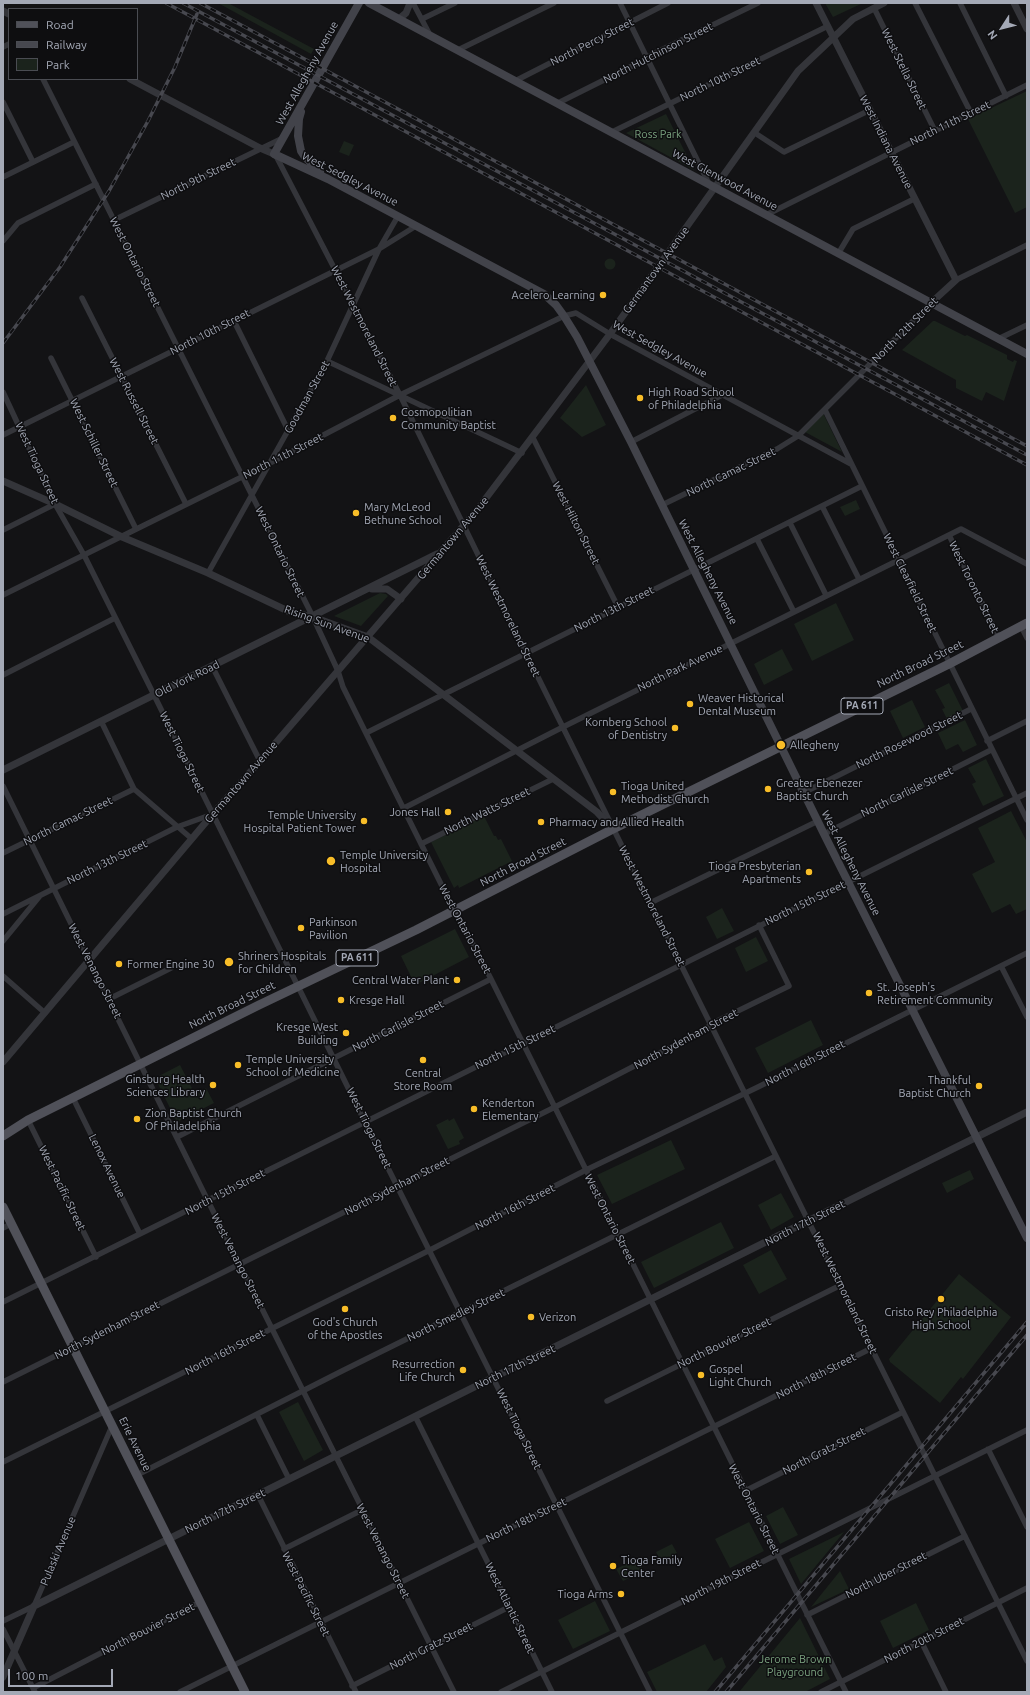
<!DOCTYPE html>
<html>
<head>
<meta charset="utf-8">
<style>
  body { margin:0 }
  #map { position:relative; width:1030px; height:1695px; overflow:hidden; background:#131315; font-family:Ubuntu,sans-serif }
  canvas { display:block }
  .frame { position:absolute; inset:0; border:4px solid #a4a9b6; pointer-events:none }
  .legend { position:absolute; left:8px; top:8px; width:130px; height:72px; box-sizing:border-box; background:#0e0e10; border:1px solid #4a4c52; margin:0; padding:5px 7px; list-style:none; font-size:12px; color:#a4a9b6 }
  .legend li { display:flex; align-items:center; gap:8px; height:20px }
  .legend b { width:20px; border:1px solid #4a4c52 }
  .north { position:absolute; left:982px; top:8px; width:40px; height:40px; -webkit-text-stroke:3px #0e0e10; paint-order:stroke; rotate:234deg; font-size:11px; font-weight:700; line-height:16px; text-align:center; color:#a4a9b6 }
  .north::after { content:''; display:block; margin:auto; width:14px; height:18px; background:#a4a9b6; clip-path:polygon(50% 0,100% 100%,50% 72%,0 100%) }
  .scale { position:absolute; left:8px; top:1669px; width:105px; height:18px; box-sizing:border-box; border:2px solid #a4a9b6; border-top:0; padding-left:5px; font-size:12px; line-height:14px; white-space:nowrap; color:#a4a9b6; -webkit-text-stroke:3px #0e0e10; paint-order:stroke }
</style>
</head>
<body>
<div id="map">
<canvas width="1030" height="1695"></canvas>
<div class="frame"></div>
<ul class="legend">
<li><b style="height:5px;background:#505159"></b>Road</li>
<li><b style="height:5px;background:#47484f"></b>Railway</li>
<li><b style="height:11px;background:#1b231c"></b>Park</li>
</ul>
<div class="north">N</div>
<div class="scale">100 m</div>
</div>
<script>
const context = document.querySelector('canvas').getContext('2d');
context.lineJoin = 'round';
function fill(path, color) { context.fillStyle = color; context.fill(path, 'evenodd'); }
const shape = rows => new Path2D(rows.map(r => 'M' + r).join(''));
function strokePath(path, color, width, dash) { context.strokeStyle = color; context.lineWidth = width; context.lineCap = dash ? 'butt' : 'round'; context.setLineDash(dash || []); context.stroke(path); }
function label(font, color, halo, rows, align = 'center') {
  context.font = font + ' Ubuntu,sans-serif'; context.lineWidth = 3; context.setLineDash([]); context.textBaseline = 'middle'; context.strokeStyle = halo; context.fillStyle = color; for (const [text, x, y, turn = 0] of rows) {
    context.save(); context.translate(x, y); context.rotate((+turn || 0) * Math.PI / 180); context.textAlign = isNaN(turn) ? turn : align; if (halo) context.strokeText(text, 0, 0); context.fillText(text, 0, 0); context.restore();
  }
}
fill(shape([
  [218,3,228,3,314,49,311,54],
  [825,3,863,3,833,17],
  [1027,91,1027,207,1015,213,968,119],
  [666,114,694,170,626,133],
  [344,141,354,145,349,156,339,152],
  '604.5 264a5.5 5.5 0 1 1 11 0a5.5 5.5 0 1 1-11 0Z',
  [933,321,935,321,965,336,967,335,1007,355,1007,359,1013,362,1014,360,1017,361,1004,401,986,392,982,401,956,388,956,380,902,350],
  [586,385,606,425,582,437,560,418],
  [823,413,842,452,805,432],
  [856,500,860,509,845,516,840,507],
  [380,593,386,594,388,596,361,626,334,616],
  [836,603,854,640,812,661,794,624],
  [782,649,793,670,764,685,754,664],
  [949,683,963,711,947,719,942,709,945,708,935,690],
  [912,700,925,727,903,738,890,711],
  [965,720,977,745,963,752,958,744,946,750,938,733],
  [986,759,1004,796,983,806,972,784,976,782,968,768],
  [1011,811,1027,842,1027,909,1016,914,1010,904,992,913,972,874,995,862,978,828],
  [484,816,494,836,496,836,498,840,501,839,512,861,459,888,458,885,454,888,431,842],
  [722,908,734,931,717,939,706,917],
  [455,929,469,957,415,985,401,956],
  [756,937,768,961,746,972,735,948],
  [811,1020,823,1045,768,1073,755,1048],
  [180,1065,195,1094,206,1088,214,1103,177,1122,155,1078],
  [454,1118,464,1138,459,1141,460,1144,448,1149,436,1125,448,1119,449,1121],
  [671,1140,685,1169,612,1204,597,1175],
  [970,1170,974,1179,947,1193,942,1183],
  [781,1193,794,1217,771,1230,758,1205],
  [721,1222,734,1248,654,1288,641,1262],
  [771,1250,787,1279,759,1294,743,1265],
  [959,1274,1011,1317,963,1379,961,1377,940,1403,890,1362,889,1359],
  [298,1402,323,1450,304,1461,279,1412],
  [783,1507,798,1535,780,1544,766,1516],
  [749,1522,764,1551,730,1568,715,1539],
  [844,1532,801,1584,789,1559],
  [672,1544,677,1553,661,1562,656,1552],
  [638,1558,644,1571,623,1581,616,1569],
  [840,1571,849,1589,811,1607],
  [595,1601,610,1631,573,1649,558,1620],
  [916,1603,929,1630,893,1648,880,1621],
  [800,1618,830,1679,805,1692,739,1692],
  [705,1644,714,1661,722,1657,726,1667,706,1692,657,1692,647,1672]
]), '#1b231c');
strokePath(shape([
  [413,3,430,35],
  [620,3,709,184],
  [915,3,971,113],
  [960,3,1006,96],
  [874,8,935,131],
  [422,19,455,3],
  [3,47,9,44],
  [458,50,554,3],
  [43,79,312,615,338,671,343,687,447,896,461,921,491,979,846,1692],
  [515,81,668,3],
  [3,102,33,162],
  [558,103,642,61,653,54,758,3],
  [612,132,828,26],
  [755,133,784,152,870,110],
  [275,154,400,395,526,653,1027,1661],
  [3,177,74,142],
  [766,215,1027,85],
  [114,220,283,138],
  [3,241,18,223,96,184],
  [838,254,853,229,914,199],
  [956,280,1027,245],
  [82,298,186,504],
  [234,321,288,430],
  [998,339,1027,325],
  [51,358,136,529],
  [327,361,522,453],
  [3,392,55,504,84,555,154,695,365,1122,650,1692],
  [825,410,1027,820],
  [3,435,379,249,416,226],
  [533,438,618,607],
  [631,442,722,395],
  [662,505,777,449,798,436,931,303],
  [822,506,859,579],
  [790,523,826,595],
  [3,530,55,504],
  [949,535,999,638],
  [757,539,794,612],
  [208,573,327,361,379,249,398,216],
  [3,595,270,463,400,395,564,316,576,313,610,334,851,464],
  [1021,626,1027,638],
  [212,666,260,761],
  [3,675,115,618],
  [101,721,134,789,192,839],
  [366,733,862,486],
  [987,741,1027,721],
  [3,786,208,1201,454,1692],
  [803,793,971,709],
  [404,808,563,727,961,529,1027,564],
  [824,834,991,750],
  [421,844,553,779],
  [3,853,134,789],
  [650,903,818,821],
  [3,914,177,827,213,814],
  [3,941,39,897],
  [1001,966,1027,1017],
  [3,976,45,1013],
  [109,999,171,968],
  [73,1098,140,1234],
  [28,1120,96,1257],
  [177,1137,491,979],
  [3,1228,11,1224],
  [3,1302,1027,793],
  [3,1382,555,1107,706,1029,711,1024,789,986,759,925],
  [607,1401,841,1285],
  [257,1415,289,1479],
  [415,1416,552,1692],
  [988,1449,1027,1527],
  [3,1462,430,1250,586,1170,758,1087,1027,953],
  [137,1475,342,1371,776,1156],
  [745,1491,903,1412],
  [258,1495,356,1692],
  [284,1549,362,1510],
  [807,1615,965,1536],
  [3,1621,34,1606,112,1426],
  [3,1629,35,1692],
  [921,1641,946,1692],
  [352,1686,509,1607],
  [33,1688,200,1602],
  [180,1692,872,1348],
  [501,1692,1027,1430],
  [821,1692,1027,1588]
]), '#34353a', 5.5);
strokePath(shape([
  [816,3,956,280,931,303],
  [1014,3,1027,29],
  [3,11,9,14],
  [399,19,406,13,410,3],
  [130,79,260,148,274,154],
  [3,481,55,504,122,537,208,573,290,612,313,617,368,637,597,812,613,829],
  [372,589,387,589,401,599],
  [3,770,437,554],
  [3,1062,217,809,260,761,477,510,610,334,798,71,853,19,884,3],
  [3,1677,34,1606,1027,1112]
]), '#34353a', 7);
strokePath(shape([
  [359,3,274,154,328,179,544,294,556,305,564,316,577,337,631,442,824,834,1027,1238],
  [369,3,1027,354],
  [301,112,299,119,298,136,301,151,305,157,320,172]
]), '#42434a', 8);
strokePath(shape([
  [3,1136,28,1120,259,1005,416,930,613,829,949,664,1027,623],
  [3,1207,245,1692]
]), '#505159', 9);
const rail = shape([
  [166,3,1027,465],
  [183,3,1027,455],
  [200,3,1027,446],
  [3,343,60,267,109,191,148,121,175,67,197,14],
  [715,1692,1027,1322],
  [726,1692,1027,1335]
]);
strokePath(rail, '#47484f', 3.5);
strokePath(rail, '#0e0e10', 2, [6]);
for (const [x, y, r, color] of [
  [603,295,4,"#f8bd28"],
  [640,398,4,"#f8bd28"],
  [393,418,4,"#f8bd28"],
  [356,513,4,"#f8bd28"],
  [690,704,4,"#f8bd28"],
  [675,728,4,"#f8bd28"],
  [781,745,5,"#f8bd28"],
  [768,789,4,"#f8bd28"],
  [613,792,4,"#f8bd28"],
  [448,812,4,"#f8bd28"],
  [364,821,4,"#f8bd28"],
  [541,822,4,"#f8bd28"],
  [331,861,5,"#f8bd28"],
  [809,872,4,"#f8bd28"],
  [301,928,4,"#f8bd28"],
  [229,962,5,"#f8bd28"],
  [119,964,4,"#f8bd28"],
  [457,980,4,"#f8bd28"],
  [869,993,4,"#f8bd28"],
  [341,1000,4,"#f8bd28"],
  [346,1033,4,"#f8bd28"],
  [423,1060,4,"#f8bd28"],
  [238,1065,4,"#f8bd28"],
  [213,1085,4,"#f8bd28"],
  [979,1086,4,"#f8bd28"],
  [474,1109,4,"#f8bd28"],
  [137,1119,4,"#f8bd28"],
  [941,1299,4,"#f8bd28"],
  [345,1309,4,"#f8bd28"],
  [531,1317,4,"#f8bd28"],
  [463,1370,4,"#f8bd28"],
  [701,1375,4,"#f8bd28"],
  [613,1566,4,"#f8bd28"],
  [621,1594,4,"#f8bd28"]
]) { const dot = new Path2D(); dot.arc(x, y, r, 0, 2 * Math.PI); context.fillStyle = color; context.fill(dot); strokePath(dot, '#0e0e10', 1.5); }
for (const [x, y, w] of [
  [862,706,42],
  [357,958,42]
]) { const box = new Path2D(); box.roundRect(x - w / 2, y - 8, w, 16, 3); context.fillStyle = '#0e0e10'; context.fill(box); strokePath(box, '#a4a9b6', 1); }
label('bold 10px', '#a4a9b6', null, [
  ["PA 611",862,706],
  ["PA 611",357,958]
]);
label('11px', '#a4a9b6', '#0e0e10', [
  ["North Percy Street",592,42,-27],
  ["North Hutchinson Street",658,53,-27],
  ["West Stella Street",904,69,64],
  ["West Allegheny Avenue",307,73,-61],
  ["North 10th Street",720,79,-26],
  ["North 11th Street",950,123,-26],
  ["West Indiana Avenue",886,142,63],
  ["North 9th Street",198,179,-26],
  ["West Sedgley Avenue",350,179,27],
  ["West Glenwood Avenue",725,180,28],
  ["West Ontario Street",135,262,63],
  ["Germantown Avenue",656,270,-54],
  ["West Westmoreland Street",364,326,63],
  ["North 12th Street",905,330,-45],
  ["North 10th Street",210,332,-27],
  ["West Sedgley Avenue",660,349,29],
  ["Goodman Street",307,397,-61],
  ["West Russell Street",134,401,63],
  ["West Schiller Street",94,443,64],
  ["North 11th Street",283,456,-27],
  ["West Tioga Street",37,463,65],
  ["North Camac Street",731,472,-26],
  ["West Hilton Street",576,523,63],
  ["Germantown Avenue",453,538,-50],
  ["West Ontario Street",280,552,64],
  ["West Allegheny Avenue",708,572,63],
  ["West Clearfield Street",910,583,64],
  ["West Toronto Street",974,587,64],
  ["North 13th Street",614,609,-27],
  ["West Westmoreland Street",508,616,64],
  ["Rising Sun Avenue",327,624,20],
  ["North Broad Street",920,664,-26],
  ["North Park Avenue",680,668,-26],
  ["Old York Road",187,679,-26],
  ["North Rosewood Street",909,740,-26],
  ["West Tioga Street",182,752,64],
  ["Germantown Avenue",241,782,-49],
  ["North Carlisle Street",907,792,-26],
  ["North Watts Street",487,811,-26],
  ["North Camac Street",68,821,-26],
  ["North 13th Street",107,862,-26],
  ["North Broad Street",523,862,-27],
  ["West Allegheny Avenue",851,863,63],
  ["North 15th Street",805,903,-26],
  ["West Westmoreland Street",652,906,63],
  ["West Ontario Street",465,929,62],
  ["West Venango Street",95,971,63],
  ["North Broad Street",232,1005,-26],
  ["North Carlisle Street",398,1026,-27],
  ["North Sydenham Street",686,1039,-28],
  ["North 15th Street",515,1047,-26],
  ["North 16th Street",805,1063,-27],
  ["West Tioga Street",369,1128,64],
  ["Lenox Avenue",107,1166,64],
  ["North Sydenham Street",397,1186,-27],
  ["West Pacific Street",62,1188,64],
  ["North 15th Street",225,1192,-27],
  ["North 16th Street",515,1207,-27],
  ["West Ontario Street",610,1219,63],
  ["North 17th Street",805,1223,-27],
  ["West Venango Street",238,1261,63],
  ["West Westmoreland Street",845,1293,64],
  ["North Smedley Street",456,1315,-26],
  ["North Sydenham Street",107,1330,-27],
  ["North Bouvier Street",724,1343,-26],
  ["North 16th Street",225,1352,-27],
  ["North 17th Street",515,1367,-26],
  ["North 18th Street",816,1376,-27],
  ["West Tioga Street",519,1429,64],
  ["Erie Avenue",135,1444,64],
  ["North Gratz Street",824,1451,-27],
  ["West Ontario Street",754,1509,63],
  ["North 17th Street",225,1511,-26],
  ["North 18th Street",526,1520,-26],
  ["Pulaski Avenue",58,1551,-67],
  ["West Venango Street",383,1551,63],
  ["North Uber Street",886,1575,-27],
  ["North 19th Street",721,1582,-27],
  ["West Pacific Street",306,1594,63],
  ["West Atlantic Street",510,1608,64],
  ["North Bouvier Street",148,1629,-27],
  ["North 20th Street",924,1640,-27],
  ["North Gratz Street",431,1646,-27]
]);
label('11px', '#7aa27f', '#0e0e10', [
  ["Ross Park",658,134],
  ["Jerome Brown",795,1659],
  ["Playground",795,1672]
]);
label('11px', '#a4a9b6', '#0e0e10', [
  ["Acelero Learning",595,295,"right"],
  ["High Road School",648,392],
  ["of Philadelphia",648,405],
  ["Cosmopolitian",401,412],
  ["Community Baptist",401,425],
  ["Mary McLeod",364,507],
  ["Bethune School",364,520],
  ["Weaver Historical",698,698],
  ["Dental Museum",698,711],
  ["Kornberg School",667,722,"right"],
  ["of Dentistry",667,735,"right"],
  ["Allegheny",790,745],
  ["Greater Ebenezer",776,783],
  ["Baptist Church",776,796],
  ["Tioga United",621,786],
  ["Methodist Church",621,799],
  ["Jones Hall",440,812,"right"],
  ["Temple University",356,815,"right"],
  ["Hospital Patient Tower",356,828,"right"],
  ["Pharmacy and Allied Health",549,822],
  ["Temple University",340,855],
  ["Hospital",340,868],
  ["Tioga Presbyterian",801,866,"right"],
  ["Apartments",801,879,"right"],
  ["Parkinson",309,922],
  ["Pavilion",309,935],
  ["Shriners Hospitals",238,956],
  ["for Children",238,969],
  ["Former Engine 30",127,964],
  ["Central Water Plant",449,980,"right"],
  ["St. Joseph's",877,987],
  ["Retirement Community",877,1000],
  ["Kresge Hall",349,1000],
  ["Kresge West",338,1027,"right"],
  ["Building",338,1040,"right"],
  ["Temple University",246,1059],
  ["School of Medicine",246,1072],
  ["Central",423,1073,"center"],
  ["Store Room",423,1086,"center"],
  ["Ginsburg Health",205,1079,"right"],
  ["Sciences Library",205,1092,"right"],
  ["Thankful",971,1080,"right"],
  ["Baptist Church",971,1093,"right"],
  ["Kenderton",482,1103],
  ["Elementary",482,1116],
  ["Zion Baptist Church",145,1113],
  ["Of Philadelphia",145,1126],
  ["Cristo Rey Philadelphia",941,1312,"center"],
  ["High School",941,1325,"center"],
  ["Verizon",539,1317],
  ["God's Church",345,1322,"center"],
  ["of the Apostles",345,1335,"center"],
  ["Resurrection",455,1364,"right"],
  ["Life Church",455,1377,"right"],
  ["Gospel",709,1369],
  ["Light Church",709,1382],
  ["Tioga Family",621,1560],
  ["Center",621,1573],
  ["Tioga Arms",613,1594,"right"]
], 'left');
</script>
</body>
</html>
